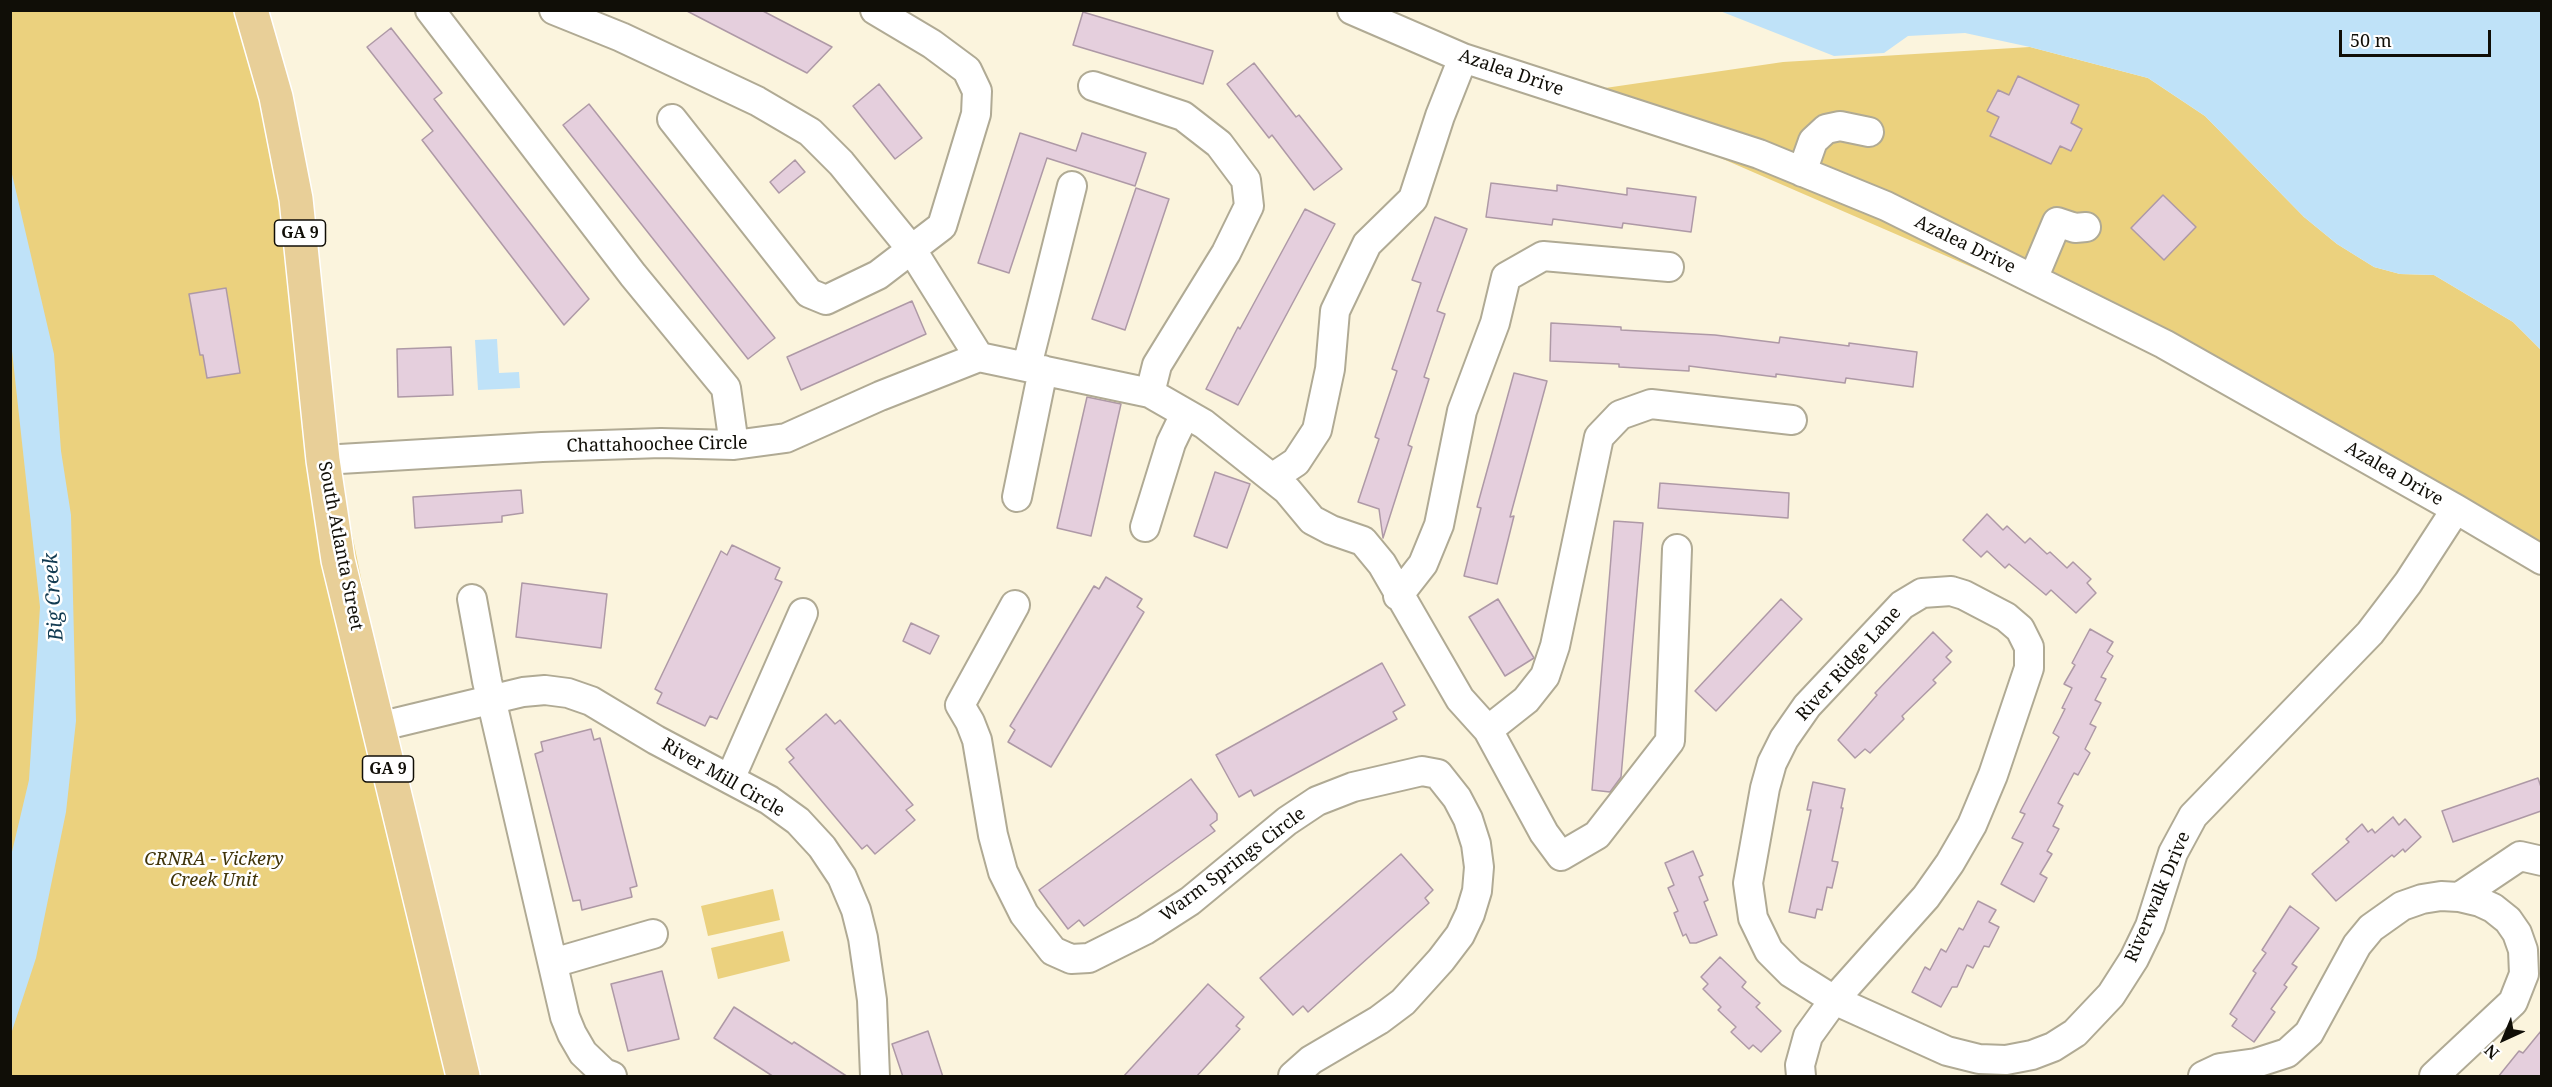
<!DOCTYPE html>
<html>
<head>
<meta charset="utf-8">
<style>
  body { margin:0 }
  #map { position:relative; width:2552px; height:1087px; overflow:hidden; background:#fbf4dd; font-family:"Noto Serif",serif }
  canvas { display:block }
  .frame { position:absolute; inset:0; border:12px solid #100e07; pointer-events:none }
  .north { position:absolute; left:2474px; top:1009px; width:60px; height:60px; -webkit-text-stroke:4px #fff; paint-order:stroke; rotate:224deg; font-size:16px; font-weight:700; line-height:24px; text-align:center; color:#100e07 }
  .north::after { content:''; display:block; margin:auto; width:21px; height:27px; background:#100e07; clip-path:polygon(50% 0,100% 100%,50% 72%,0 100%) }
  .scale { position:absolute; left:2339px; top:30px; width:152px; height:27px; box-sizing:border-box; border:3px solid #100e07; border-top:0; padding-left:8px; font-size:18px; line-height:21px; white-space:nowrap; color:#100e07; -webkit-text-stroke:4px #fff; paint-order:stroke }
</style>
</head>
<body>
<div id="map">
<canvas width="2552" height="1087"></canvas>
<div class="frame"></div>
<div class="north">N</div>
<div class="scale">50 m</div>
</div>
<script>
const context = document.querySelector('canvas').getContext('2d');
context.lineJoin = 'round';
function fill(path, color) { context.fillStyle = color; context.fill(path, 'evenodd'); }
const shape = rows => new Path2D(rows.map(r => 'M' + r).join(''));
function strokePath(path, color, width, dash) { context.strokeStyle = color; context.lineWidth = width; context.lineCap = dash ? 'butt' : 'round'; context.setLineDash(dash || []); context.stroke(path); }
function label(font, color, halo, rows, align = 'center') {
  context.font = font + ' "Noto Serif",serif'; context.lineWidth = 5; context.setLineDash([]); context.textBaseline = 'middle'; context.strokeStyle = halo; context.fillStyle = color; for (const [text, x, y, turn = 0] of rows) {
    context.save(); context.translate(x, y); context.rotate((+turn || 0) * Math.PI / 180); context.textAlign = isNaN(turn) ? turn : align; if (halo) context.strokeText(text, 0, 0); context.fillText(text, 0, 0); context.restore();
  }
}
fill(shape([
  [10,11,245,11,463,1076,11,1076],
  [2030,47,2148,78,2205,116,2304,217,2337,244,2374,267,2400,274,2434,275,2513,322,2541,350,2541,576,2105,325,1571,93,1783,62],
  [773,889,780,920,708,936,701,906],
  [783,931,790,961,718,979,711,948]
]), '#ebd17e');
fill(shape([
  [1720,11,2541,11,2541,350,2513,322,2434,275,2400,274,2374,267,2337,244,2304,217,2205,116,2148,78,2030,47,1965,33,1908,36,1884,53,1834,56],
  [11,170,54,354,61,451,71,515,76,721,66,812,36,958,11,1034,11,856,29,780,40,607,11,342],
  [497,339,499,373,519,372,520,388,478,390,475,340]
]), '#bfe2f8');
const building = shape([
  [685,10,761,10,832,47,807,73,685,10],
  [1083,12,1213,51,1203,84,1073,45,1083,12],
  [391,28,442,93,434,99,589,299,564,325,422,140,433,131,367,47,391,28],
  [1254,63,1296,117,1299,115,1342,169,1314,190,1272,135,1269,138,1227,84,1254,63],
  [2018,76,2079,105,2071,123,2082,129,2071,151,2060,146,2051,164,1990,136,1999,117,1987,111,1998,90,2009,95,2018,76],
  [879,84,922,138,895,159,853,106,879,84],
  [589,104,775,338,748,359,563,125,589,104],
  [1020,133,1076,151,1082,133,1146,153,1135,186,1047,158,1009,273,978,263,1020,133],
  [795,160,805,172,779,193,770,182,795,160],
  [1491,183,1557,191,1557,185,1627,195,1627,188,1696,197,1691,232,1623,223,1622,228,1553,219,1552,225,1486,217,1491,183],
  [1136,188,1169,199,1125,330,1092,319,1136,188],
  [2163,195,2196,227,2164,260,2131,228,2163,195],
  [1305,209,1335,224,1238,405,1206,389,1238,327,1240,329,1305,209],
  [1435,217,1467,229,1437,311,1445,314,1424,377,1429,379,1408,445,1412,447,1383,538,1379,509,1358,502,1379,439,1375,437,1397,371,1392,369,1421,283,1412,280,1435,217],
  [226,288,240,373,207,378,203,355,200,355,189,294,226,288],
  [912,301,926,334,801,390,787,357,912,301],
  [1551,323,1621,327,1621,330,1715,335,1779,343,1780,337,1849,346,1849,343,1917,352,1913,387,1846,378,1845,383,1776,374,1776,377,1689,366,1689,371,1619,367,1619,364,1550,361,1551,323],
  [451,347,453,395,398,397,397,349,451,347],
  [1514,373,1547,381,1510,517,1514,516,1497,584,1464,576,1481,508,1477,507,1514,373],
  [1087,397,1121,404,1091,536,1057,528,1087,397],
  [1215,472,1250,484,1227,548,1194,536,1215,472],
  [1660,483,1789,493,1788,518,1658,508,1660,483],
  [521,490,523,513,502,516,502,522,415,528,413,497,521,490],
  [1987,514,2003,530,2007,526,2025,543,2030,538,2047,554,2050,552,2067,568,2073,562,2091,579,2087,583,2096,593,2076,613,2051,590,2046,595,2009,564,2005,568,1987,551,1981,557,1963,540,1987,514],
  [1614,521,1643,523,1621,777,1610,792,1592,790,1614,521],
  [732,545,780,568,775,579,782,582,717,719,710,716,705,726,657,703,662,693,655,689,721,551,727,555,732,545],
  [1106,577,1142,599,1137,607,1144,612,1051,767,1008,742,1015,730,1010,726,1094,586,1099,589,1106,577],
  [522,583,607,594,601,648,516,637,522,583],
  [1498,599,1534,658,1505,676,1469,617,1498,599],
  [1781,599,1802,619,1716,711,1695,691,1781,599],
  [911,623,939,636,930,654,903,641,911,623],
  [2090,629,2113,642,2107,652,2113,656,2101,677,2106,679,2095,700,2101,703,2090,724,2096,727,2085,749,2090,753,2078,775,2074,773,2058,803,2063,806,2053,826,2059,829,2047,851,2052,854,2040,874,2047,878,2034,902,2001,884,2023,843,2012,838,2025,814,2020,812,2059,737,2053,733,2065,709,2062,708,2072,688,2064,684,2075,665,2072,663,2090,629],
  [1933,632,1952,651,1946,657,1951,662,1933,680,1936,683,1902,716,1904,719,1870,753,1865,749,1855,758,1838,740,1877,695,1875,693,1933,632],
  [1382,663,1405,705,1393,712,1397,719,1254,796,1251,790,1239,797,1216,755,1382,663],
  [826,714,835,724,840,720,913,805,906,810,915,820,875,854,867,845,862,849,789,762,794,758,786,749,826,714],
  [591,729,594,740,600,738,637,886,630,888,632,897,582,910,580,900,573,901,535,754,543,751,541,742,591,729],
  [2538,778,2541,787,2541,811,2453,842,2442,811,2538,778],
  [1191,779,1217,814,1217,820,1210,825,1215,831,1084,926,1079,920,1068,929,1039,890,1191,779],
  [1813,782,1845,789,1841,808,1843,808,1832,861,1838,862,1832,888,1827,887,1822,910,1817,909,1815,918,1789,912,1811,810,1807,810,1813,782],
  [2393,817,2399,825,2405,819,2421,837,2405,852,2403,849,2394,857,2392,855,2336,901,2312,874,2349,842,2346,839,2362,824,2368,832,2372,829,2375,833,2393,817],
  [1693,851,1703,875,1699,877,1708,900,1704,902,1717,935,1696,943,1690,943,1686,934,1683,936,1674,913,1678,911,1668,888,1674,885,1665,863,1693,851],
  [1401,854,1433,890,1425,898,1429,903,1308,1012,1303,1006,1293,1015,1260,978,1401,854],
  [1978,901,1996,910,1989,922,1999,927,1989,947,1984,946,1973,968,1967,965,1957,987,1952,987,1941,1007,1912,992,1925,967,1930,970,1941,949,1946,952,1959,928,1963,930,1978,901],
  [2290,906,2319,928,2292,964,2297,967,2284,985,2287,987,2271,1009,2275,1012,2254,1042,2232,1026,2237,1019,2230,1014,2256,973,2253,971,2266,953,2262,950,2290,906],
  [1720,957,1746,982,1742,987,1760,1003,1756,1007,1781,1031,1761,1052,1753,1045,1749,1049,1731,1032,1736,1027,1718,1010,1721,1007,1703,989,1708,984,1701,977,1720,957],
  [662,971,679,1039,628,1051,611,984,662,971],
  [1208,984,1244,1017,1236,1026,1240,1029,1196,1077,1123,1077,1208,984],
  [734,1007,792,1044,794,1042,848,1077,774,1077,714,1038,734,1007],
  [928,1031,943,1077,903,1077,892,1044,928,1031],
  [2541,1031,2541,1077,2498,1077,2519,1051,2523,1053,2541,1031]
]);
fill(building, '#e5cfdd');
strokePath(building, '#ae99a6', 1.5);
const minor = shape([
  [430,10,633,275,726,388,734,445],
  [554,10,621,37,757,101,810,132,841,163,912,250,979,357],
  [1352,10,1463,58,1759,154,1886,206,2164,344,2456,509,2542,560],
  [1093,86,1183,116,1219,144,1246,180,1249,206,1226,253,1157,365,1150,393],
  [672,119,809,293,826,300,878,275,942,226,976,114,977,91,967,70,932,44,875,10],
  [1802,172,1813,141,1826,129,1840,126,1869,132],
  [2033,279,2057,222,2075,228,2086,227],
  [1027,366,1072,186],
  [323,460,542,447,661,443,734,445,786,438,880,396,979,357,1150,393,1204,424,1287,490,1312,520,1331,530,1363,541,1382,564,1460,699,1488,730,1544,833,1561,856,1597,835,1670,741,1677,549],
  [1272,478,1296,462,1317,430,1330,369,1335,311,1367,244,1413,199,1440,116,1463,58],
  [1017,497,1043,370],
  [1145,527,1171,443,1185,414],
  [1951,591,1964,595,2006,617,2020,629,2029,647,2029,668,1993,775,1972,825,1950,863,1926,897,1834,1000,1791,973,1769,951,1753,918,1748,883,1765,788,1772,763,1784,739,1807,706,1902,605,1922,593,1951,591],
  [1398,596,1423,564,1439,525,1462,411,1495,323,1506,277,1543,256,1669,267],
  [472,599,487,681,565,1017,572,1034,583,1053,604,1073,612,1076],
  [1015,605,960,705,970,722,977,740,993,835,1003,872,1024,914,1053,951,1071,959,1089,958,1145,930,1190,901,1287,821,1317,801,1353,787,1422,771,1438,774,1457,798,1468,819,1476,844,1479,867,1477,891,1470,914,1460,935,1441,960,1403,1002,1379,1020,1311,1060,1293,1076],
  [378,727,523,692,545,690,568,693,591,701,656,740,769,800,798,821,822,847,842,877,856,910,863,938,872,1000,875,1076],
  [1488,730,1526,700,1545,676,1555,646,1599,437,1620,415,1651,404,1792,420],
  [730,779,803,613],
  [2459,897,2520,856,2542,861],
  [553,963,653,934],
  [1801,1076,1800,1065,1808,1036,1834,1000,1947,1051,1979,1059,2006,1060,2032,1055,2053,1047,2075,1033,2111,995,2134,959,2150,926,2173,853,2193,816,2370,633,2408,583,2456,509],
  [2203,1076,2220,1068,2256,1063,2287,1053,2309,1033,2357,945,2371,928,2402,906,2422,899,2441,896,2459,897,2480,902,2493,908,2508,920,2517,933,2523,950,2524,974,2513,1002,2434,1076]
]);
const major = shape([
  [251,10,276,97,296,199,323,460,338,560,463,1076]
]);
strokePath(minor, '#b0aa94', 32);
strokePath(major, '#fff', 36);
strokePath(minor, '#fff', 28);
strokePath(major, '#e8cf98', 33);
for (const [x, y, w] of [
  [300,233,51],
  [388,769,51]
]) { const box = new Path2D(); box.roundRect(x - w / 2, y - 13, w, 26, 4.5); context.fillStyle = '#fff'; context.fill(box); strokePath(box, '#100e07', 1.5); }
label('bold 16px', '#100e07', null, [
  ["GA 9",300,233],
  ["GA 9",388,769]
]);
label('18px', '#100e07', '#fff', [
  ["Azalea Drive",1511,73,19],
  ["Azalea Drive",1965,245,26],
  ["Chattahoochee Circle",657,445,-1],
  ["Azalea Drive",2394,474,30],
  ["South Atlanta Street",340,546,79],
  ["River Ridge Lane",1849,664,-48],
  ["River Mill Circle",723,778,30],
  ["Warm Springs Circle",1233,865,-37],
  ["Riverwalk Drive",2158,897,-67]
]);
label('italic 18px', '#403409', '#fff', [
  ["CRNRA - Vickery",214,860],
  ["Creek Unit",214,881]
]);
label('italic 20px', '#113a51', '#fff', [
  ["Big Creek",54,597,-94]
]);
</script>
</body>
</html>
